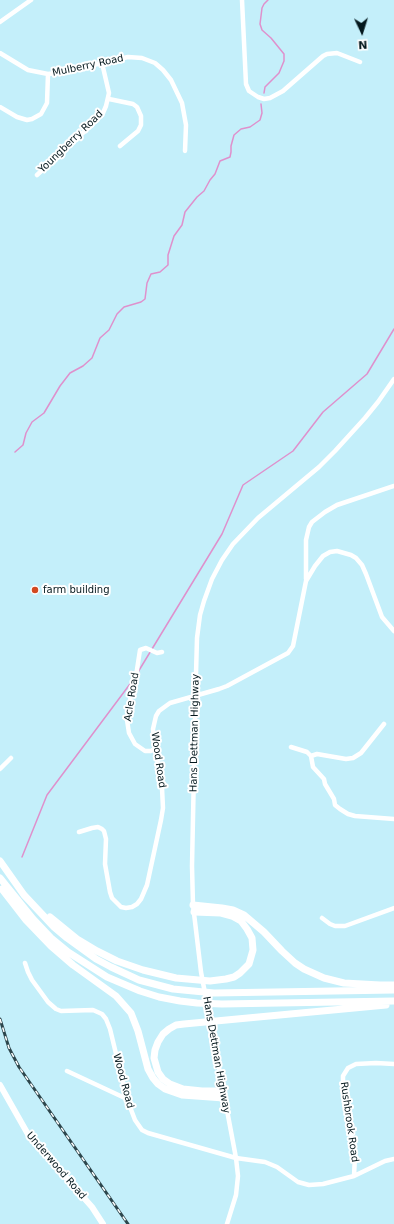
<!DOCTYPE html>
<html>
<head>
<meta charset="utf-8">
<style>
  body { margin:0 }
  #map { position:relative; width:394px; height:1224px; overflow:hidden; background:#c4effa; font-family:"DejaVu Sans",sans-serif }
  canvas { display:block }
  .north { position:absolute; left:342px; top:12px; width:40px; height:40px; -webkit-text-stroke:3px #fff; paint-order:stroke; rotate:176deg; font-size:11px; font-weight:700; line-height:16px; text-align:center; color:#04181d }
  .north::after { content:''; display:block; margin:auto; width:14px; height:18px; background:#04181d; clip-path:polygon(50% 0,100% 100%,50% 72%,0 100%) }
</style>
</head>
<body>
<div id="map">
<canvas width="394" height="1224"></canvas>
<div class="north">N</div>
</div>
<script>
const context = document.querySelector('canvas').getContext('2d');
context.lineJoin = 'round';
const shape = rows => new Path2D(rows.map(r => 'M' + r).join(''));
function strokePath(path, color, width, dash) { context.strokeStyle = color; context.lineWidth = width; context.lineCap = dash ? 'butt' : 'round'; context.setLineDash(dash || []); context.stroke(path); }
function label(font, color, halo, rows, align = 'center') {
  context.font = font + ' "DejaVu Sans",sans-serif'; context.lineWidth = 4; context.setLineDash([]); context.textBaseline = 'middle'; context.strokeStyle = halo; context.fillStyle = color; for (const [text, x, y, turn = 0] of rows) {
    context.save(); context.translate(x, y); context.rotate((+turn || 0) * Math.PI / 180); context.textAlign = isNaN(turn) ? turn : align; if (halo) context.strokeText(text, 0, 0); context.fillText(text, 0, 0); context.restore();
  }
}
strokePath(shape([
  [264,93,265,87,279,73,284,61,284,54,271,38,262,30,260,24,262,8,264,4,268,0],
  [15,452,23,445,26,433,32,422,44,413,60,386,70,373,83,366,92,358,100,338,109,330,117,314,124,307,141,302,145,299,147,283,151,274,160,272,168,265,168,255,174,236,182,225,185,212,197,197,204,191,210,180,215,174,220,161,230,157,231,152,231,146,234,135,241,129,250,127,260,120,262,113,261,104],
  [138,672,222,534,243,485,293,451,323,412,367,374,394,329],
  [22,857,47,795,133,680]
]), '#df90cc', 1.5);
strokePath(shape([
  [242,0,246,84,249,91,258,97,264,99,270,98,283,91,323,56,327,54,337,53,360,62],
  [0,22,31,0],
  [0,53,28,70,48,74,63,72,128,57,142,58,155,63,163,70,171,80,182,103,186,125,185,151],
  [109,99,133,104,137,107,141,116,141,125,138,131,120,146],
  [0,107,17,117,27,120,32,119,41,114,47,103,48,74],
  [37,175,98,119,103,113,106,106,109,93,102,63],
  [306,579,306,540,309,527,312,522,325,512,337,505,394,486],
  [291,747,307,752,311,756],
  [154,749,151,751,145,751,135,744,129,733,127,720,131,694,136,676,140,650,146,648,157,653,162,652],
  [311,756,313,767,324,779,325,784,334,799,335,805,340,809,348,814,355,816,394,819],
  [311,756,317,754,346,759,353,758,361,753,384,724],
  [0,769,11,758],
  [79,832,92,828,98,827,102,829,104,831,106,839,105,864,110,892,112,898,121,907,126,908,132,907,137,904,141,899,147,885,161,820,163,808,162,788,154,741,153,729,156,716,159,711,170,703,219,689,227,686,288,653,293,646,306,581,315,566,323,556,330,552,337,551,351,555,356,558,362,565,366,574,382,617,394,631],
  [322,918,330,924,335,926,345,926,394,908],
  [25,963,28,972,32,980,48,1002,56,1009,61,1011,93,1010,102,1014,106,1019,110,1029,127,1099,135,1120,142,1130,148,1133,236,1158,265,1162,277,1167,298,1182,309,1185,323,1184,354,1176,385,1161,394,1159],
  [67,1071,127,1099],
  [354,1176,355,1156,343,1088,343,1076,348,1068,356,1064,376,1063,394,1064],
  [227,1224,236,1195,238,1176,236,1158,201,972,193,905,192,866,196,674,197,638,200,615,204,601,212,579,222,560,233,544,258,518,319,467,335,451,365,418,378,402,394,379]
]), '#fff', 4.5);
strokePath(shape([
  [0,1085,29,1136,92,1207,103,1224]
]), '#fff', 6);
strokePath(shape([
  [0,861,24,895,54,927,67,938,96,959,111,967,139,980,173,989,214,993,394,990],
  [0,878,33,919,51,938,68,952,107,977,140,991,159,997,180,1001,197,1003,222,1004,394,1001],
  [2,889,26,920,51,946,73,965,116,996,131,1013,138,1031,148,1069,153,1078,158,1084,165,1089,182,1095,224,1098],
  [193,905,222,908,233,910,244,915,264,932,282,951,295,963,304,969,324,978,344,983,380,985,394,985],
  [50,917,77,939,97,951,117,961,143,970,176,978,210,981,226,979,234,977,240,973,249,964,253,950,252,938,247,929,241,921,232,916,221,913,194,912],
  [223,1091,202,1091,183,1089,170,1084,163,1079,158,1072,154,1058,155,1050,158,1042,163,1034,169,1029,176,1025,184,1024,386,1005]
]), '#fff', 7);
const rail = shape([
  [0,1019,9,1048,19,1067,128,1224]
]);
strokePath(rail, '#2d464c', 3);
strokePath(rail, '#fff', 1.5, [4.5]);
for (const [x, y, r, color] of [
  [35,590,4,"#d24921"]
]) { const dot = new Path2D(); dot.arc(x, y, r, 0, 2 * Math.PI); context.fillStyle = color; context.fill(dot); strokePath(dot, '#fff', 1.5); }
label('10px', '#04181d', '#fff', [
  ["Mulberry Road",88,66,-12],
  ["Youngberry Road",71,142,-44],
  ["Acle Road",132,697,-81],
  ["Hans Dettman Highway",195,733,-89],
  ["Wood Road",158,760,82],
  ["Hans Dettman Highway",216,1055,80],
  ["Wood Road",123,1081,75],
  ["Rushbrook Road",349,1122,82],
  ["Underwood Road",56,1166,49]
]);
label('10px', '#04181d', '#fff', [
  ["farm building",43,590]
], 'left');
</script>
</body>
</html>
